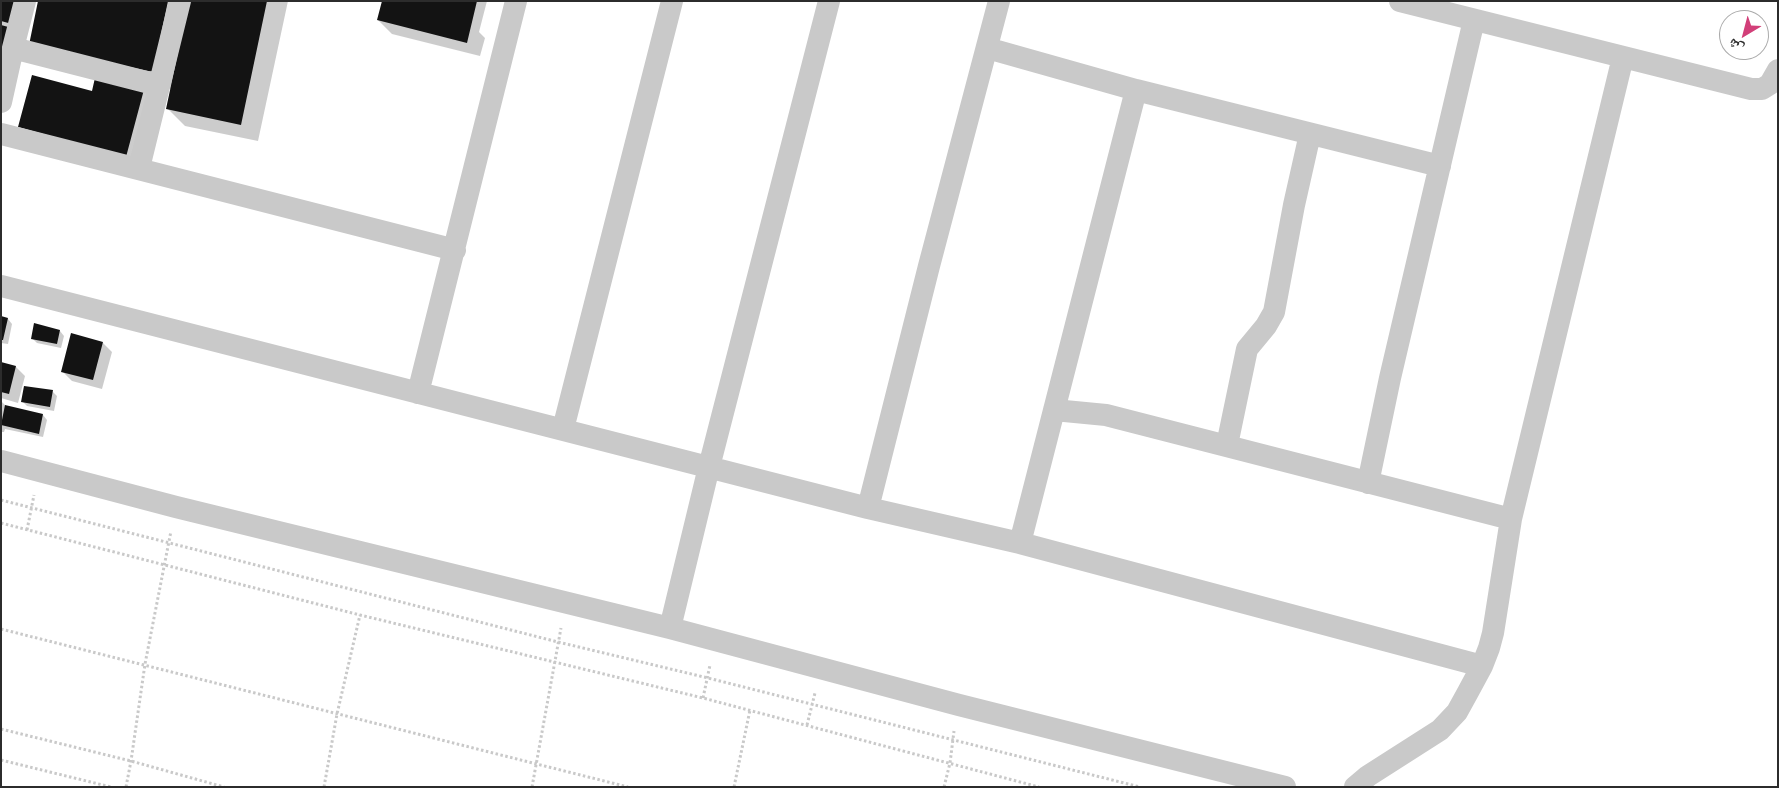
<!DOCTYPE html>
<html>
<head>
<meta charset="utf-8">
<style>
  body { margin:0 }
  #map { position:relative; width:1779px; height:788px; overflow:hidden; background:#fff; font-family:Jost,"Noto Naskh Arabic",sans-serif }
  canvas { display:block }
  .frame { position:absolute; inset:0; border:2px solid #2c2c2c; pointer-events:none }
  .north { position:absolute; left:1719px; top:10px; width:50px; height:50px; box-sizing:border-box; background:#fff; border:1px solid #ababab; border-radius:50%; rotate:217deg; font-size:14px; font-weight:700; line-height:20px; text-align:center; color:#2c2c2c }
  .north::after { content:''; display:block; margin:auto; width:18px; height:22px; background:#d23f79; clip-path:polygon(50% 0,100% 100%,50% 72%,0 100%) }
</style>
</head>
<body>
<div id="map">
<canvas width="1779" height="788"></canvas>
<div class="frame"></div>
<div class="north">ش</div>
</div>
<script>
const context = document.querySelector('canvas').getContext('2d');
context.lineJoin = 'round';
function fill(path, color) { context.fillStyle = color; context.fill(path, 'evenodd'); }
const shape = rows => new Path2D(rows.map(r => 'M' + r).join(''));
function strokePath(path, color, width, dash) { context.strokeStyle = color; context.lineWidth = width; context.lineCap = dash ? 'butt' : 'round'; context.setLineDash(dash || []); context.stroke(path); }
fill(shape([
  [1,1,28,1,1,102],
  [39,1,288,1,258,141,185,126,167,108,171,89,145,83,159,97,140,170,33,77,93,93,98,73],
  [383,1,487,1,479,32,485,38,480,56,392,34,378,20],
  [1,318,8,319,12,324,8,344,1,343],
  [60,331,64,336,61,348,37,343,32,338],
  [103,343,112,352,102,389,72,381,62,371],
  [1,363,16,367,25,376,18,403,1,398],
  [52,391,57,396,54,411,27,406,23,402],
  [1,401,7,407,43,415,47,420,43,437,5,429,4,432,1,432]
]), '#0003');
fill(shape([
  [1,1,17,1,12,24,1,21],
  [38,1,168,1,153,72,29,45],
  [189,1,267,1,241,125,166,109],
  [382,1,477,1,467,43,377,20],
  [1,25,12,28,1,55],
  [97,69,146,82,126,157,18,127,32,75,92,91],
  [1,316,8,318,3,340,1,340],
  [34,323,60,330,57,344,31,339],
  [71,333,103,342,93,380,61,372],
  [1,362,16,366,9,394,1,392],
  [24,386,53,390,50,407,21,402],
  [5,405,43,414,39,434,1,425]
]), '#131313');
strokePath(shape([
  [1,500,558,642,708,678,1140,787],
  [1,523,360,615,703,698,1039,787],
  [27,530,34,495],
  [1,629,628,787],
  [703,698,710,665],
  [807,725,815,693],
  [1,729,131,761,224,787],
  [1,760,111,787],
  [126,787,131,761,145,664,171,531],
  [324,787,337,714,360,615],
  [532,787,561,628],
  [734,787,750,710],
  [944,787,950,763,954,731]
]), '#c9c9c9', 3, [2.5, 2.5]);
strokePath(shape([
  [1400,1,1751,89,1762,89,1770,84,1778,70],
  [13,48,146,82,159,83],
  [987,48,1136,90,1440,166],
  [1,102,13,48,25,1],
  [1,134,455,250],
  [139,168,180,1],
  [1,286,868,508,1020,543,1482,666],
  [418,393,516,1],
  [1054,410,1106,415,1511,519],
  [563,429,672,1],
  [1227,445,1247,349,1266,326,1274,312,1294,205,1310,134],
  [1,461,176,507,670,628,959,705,1285,787],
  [1368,483,1390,378,1474,20],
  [868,508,929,266,999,1],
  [1020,543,1136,90],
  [670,628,709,467,829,1],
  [1355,787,1368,776,1440,730,1457,712,1468,692,1482,666,1489,648,1493,633,1511,519,1623,57]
]), '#c9c9c9', 22);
</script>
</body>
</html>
